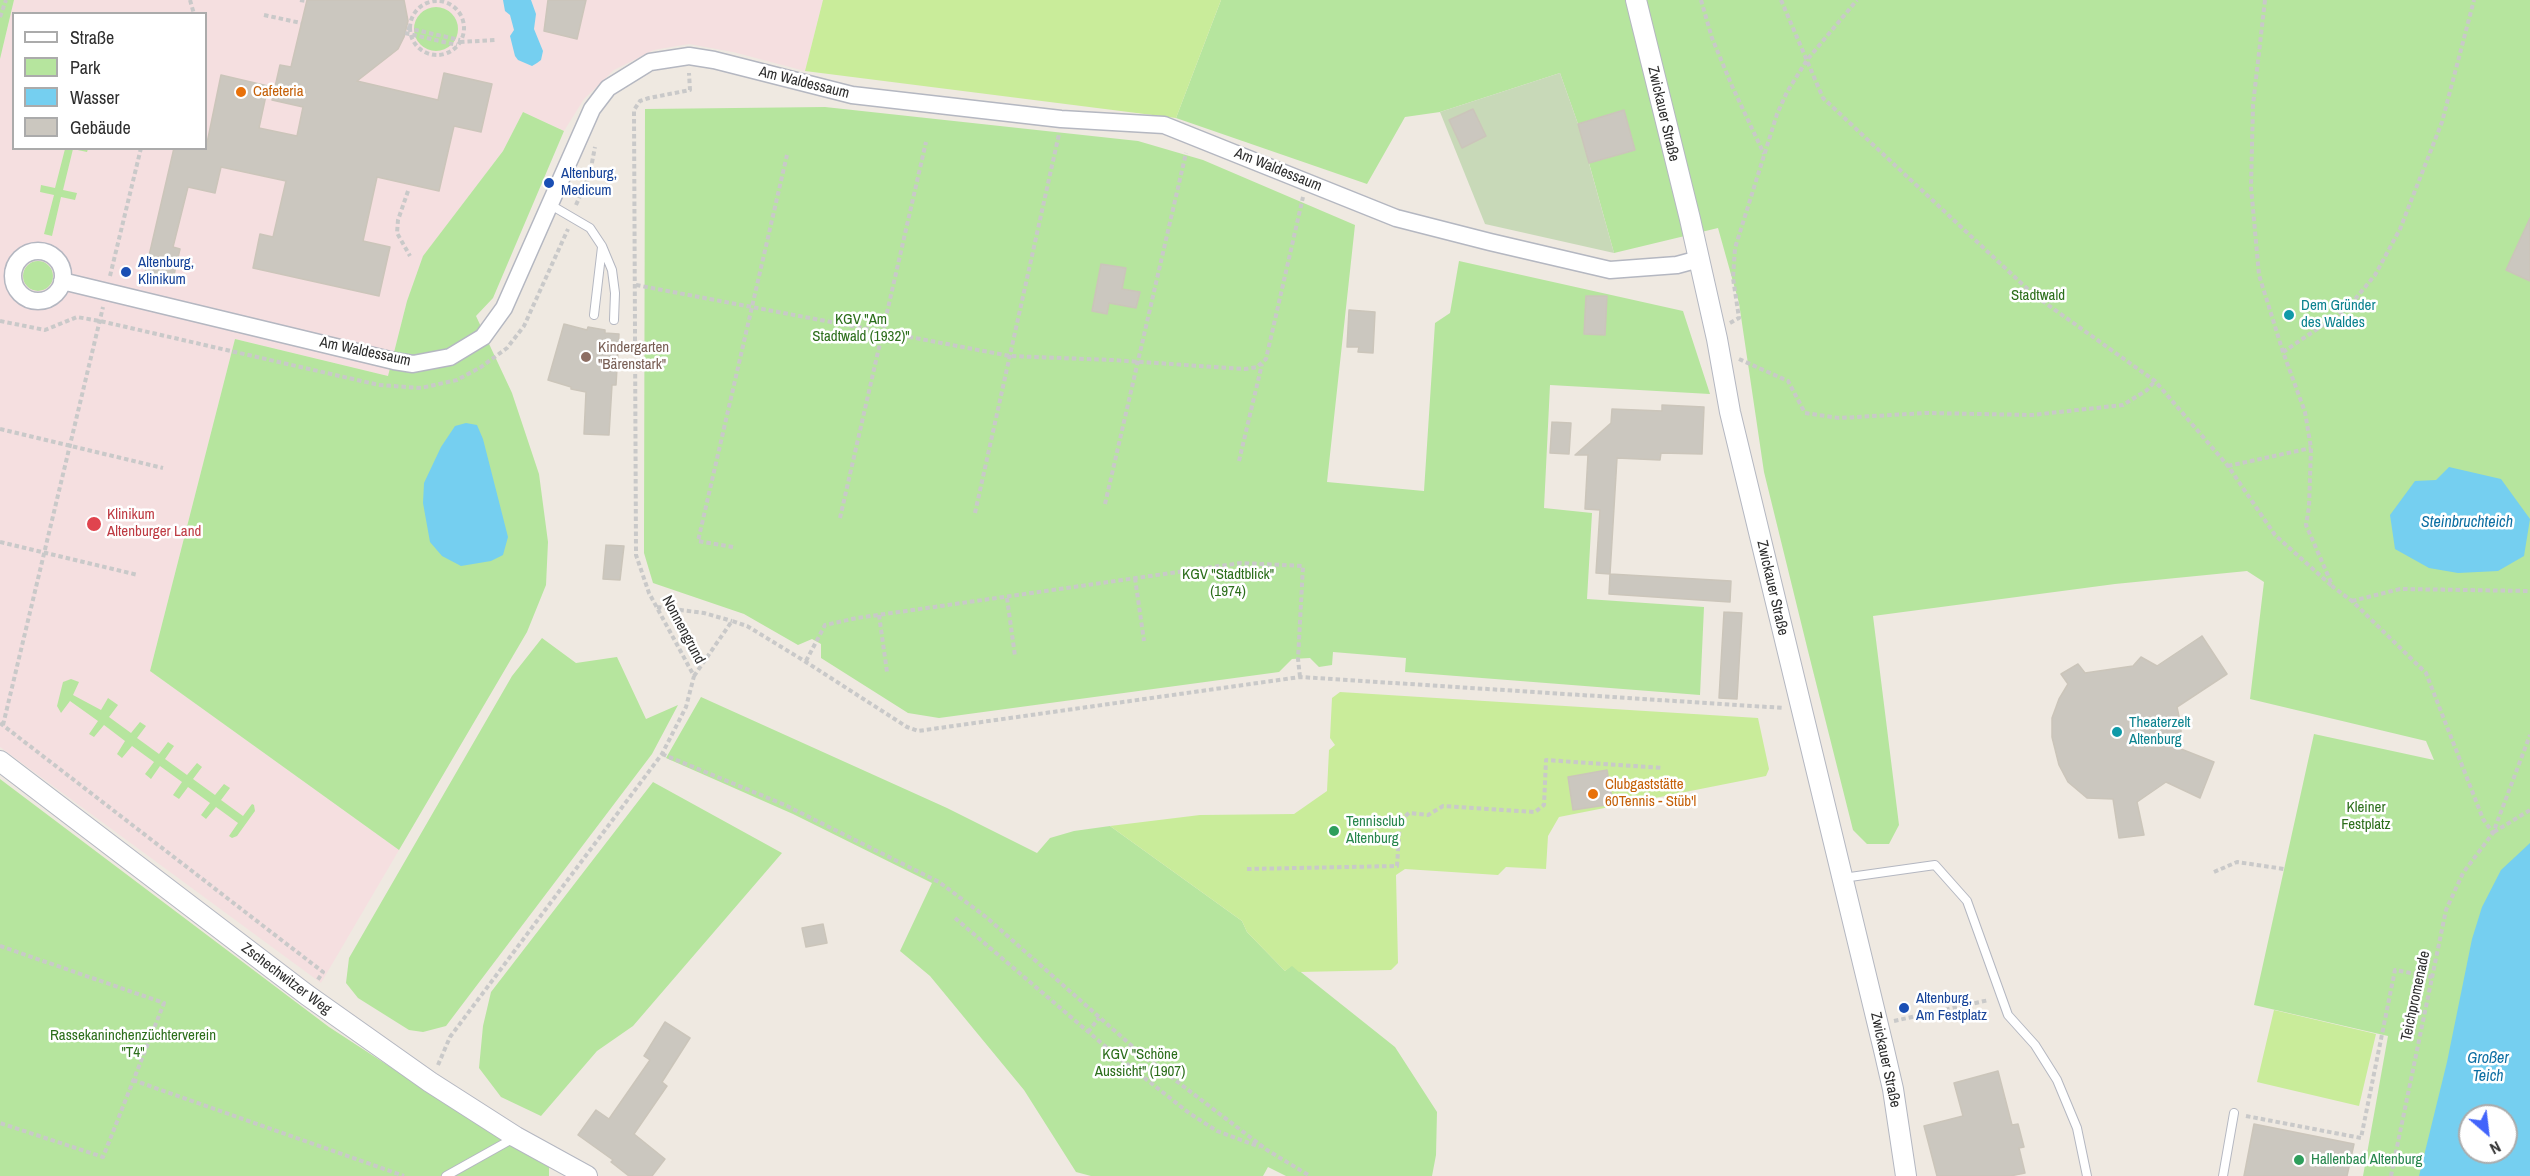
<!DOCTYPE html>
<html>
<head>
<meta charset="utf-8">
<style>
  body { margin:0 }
  #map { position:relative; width:2530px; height:1176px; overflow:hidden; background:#efe9e1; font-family:"Archivo Narrow",sans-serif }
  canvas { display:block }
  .legend { position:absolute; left:12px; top:12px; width:195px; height:138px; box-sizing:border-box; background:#fff; border:2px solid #ababab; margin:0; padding:8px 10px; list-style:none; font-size:18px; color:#2e2e2e }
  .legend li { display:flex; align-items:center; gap:12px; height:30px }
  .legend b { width:30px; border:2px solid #ababab }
  .north { position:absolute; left:2458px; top:1104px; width:60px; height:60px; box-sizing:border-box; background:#fff; border:2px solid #ababab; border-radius:50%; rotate:152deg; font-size:16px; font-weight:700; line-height:24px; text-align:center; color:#2e2e2e }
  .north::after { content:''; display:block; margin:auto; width:21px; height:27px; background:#4264fb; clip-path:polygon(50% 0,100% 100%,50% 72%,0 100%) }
</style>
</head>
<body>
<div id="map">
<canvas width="2530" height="1176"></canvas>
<ul class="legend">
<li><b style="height:8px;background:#fff"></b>Straße</li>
<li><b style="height:16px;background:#b6e59e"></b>Park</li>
<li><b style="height:16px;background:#75cff0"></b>Wasser</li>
<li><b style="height:16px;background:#cbc7bf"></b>Gebäude</li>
</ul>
<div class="north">N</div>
</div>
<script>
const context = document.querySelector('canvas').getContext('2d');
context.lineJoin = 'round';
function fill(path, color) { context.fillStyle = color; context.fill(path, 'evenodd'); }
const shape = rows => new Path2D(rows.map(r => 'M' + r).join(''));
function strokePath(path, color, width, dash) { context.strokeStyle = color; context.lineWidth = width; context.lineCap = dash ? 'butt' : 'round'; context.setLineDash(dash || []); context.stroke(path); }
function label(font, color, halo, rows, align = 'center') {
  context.font = font + ' "Archivo Narrow",sans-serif'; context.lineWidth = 5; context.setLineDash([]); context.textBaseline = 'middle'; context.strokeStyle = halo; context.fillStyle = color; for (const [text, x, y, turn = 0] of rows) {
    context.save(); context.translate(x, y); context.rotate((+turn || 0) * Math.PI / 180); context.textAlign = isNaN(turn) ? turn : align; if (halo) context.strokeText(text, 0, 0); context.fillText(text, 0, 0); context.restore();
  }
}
fill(shape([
  [14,0,823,0,805,71,733,52,689,44,654,50,614,70,584,99,564,131,523,112,503,151,423,257,407,301,388,376,235,339,150,671,399,850,321,983,0,747,0,59],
  [14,14,206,14,206,148,14,148]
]), '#f5dfe0');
fill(shape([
  [0,0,14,0,0,59],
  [1221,0,2530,0,2530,1176,2363,1176,2388,1036,2254,1005,2314,734,2434,760,2426,741,2250,699,2264,582,2247,571,2115,584,1873,616,1899,825,1889,844,1867,844,1853,830,1808,651,1764,472,1739,303,1718,228,1614,253,1589,163,1635,150,1624,111,1578,124,1560,73,1440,112,1405,117,1367,184,1176,118],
  [2470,1116,2506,1116,2506,1152,2470,1152],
  '414 29a22 22 0 1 1 44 0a22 22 0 1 1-44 0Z',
  [825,107,1138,141,1203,160,1355,225,1327,482,1424,491,1435,323,1450,313,1459,261,1683,311,1710,394,1550,385,1544,508,1592,513,1587,599,1704,607,1700,695,1405,672,1406,658,1333,652,1332,665,1319,667,1310,658,1292,659,1279,672,939,718,908,713,821,658,821,644,812,639,798,645,744,614,653,583,644,553,644,532,645,109],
  [523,112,564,131,493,298,476,316,512,393,539,474,548,542,546,585,527,632,399,850,150,671,235,339,388,376,407,301,423,256,503,151],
  [65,149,88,149,87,152,73,149,63,190,77,193,75,200,61,197,52,236,44,234,54,195,40,192,41,185,55,188],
  '23 276a15 15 0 1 1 30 0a15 15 0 1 1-30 0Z',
  [542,638,576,663,617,657,646,719,678,705,652,754,446,1026,423,1032,409,1030,358,998,346,983,349,958,512,676],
  [71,679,79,682,73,695,101,710,108,698,118,705,109,717,131,733,140,722,146,726,137,738,159,754,168,742,174,746,165,759,187,775,197,763,202,767,193,779,215,795,224,784,230,788,221,800,243,816,252,804,254,805,255,811,237,836,232,838,229,836,238,823,216,807,206,819,201,815,210,803,188,787,179,799,173,795,182,782,160,766,151,779,145,774,154,762,132,746,122,758,117,754,125,741,104,725,94,737,89,734,98,721,70,701,61,713,57,706,63,682],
  [701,697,947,808,1037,853,1050,838,1074,831,1110,826,1242,921,1247,932,1285,971,1292,965,1395,1047,1437,1112,1436,1155,1432,1176,1286,1176,1268,1167,1263,1176,1091,1176,1076,1172,1024,1090,930,976,900,951,932,883,793,814,666,758],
  [0,779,329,1027,484,1128,549,1165,549,1176,0,1176],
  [653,782,782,853,633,1026,597,1051,541,1116,501,1097,479,1068,483,1026,491,992]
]), '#b6e59e');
fill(shape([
  [1560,73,1578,124,1614,253,1485,224,1440,112]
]), '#c8d9b8');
fill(shape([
  [823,0,1221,0,1176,118,805,71],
  [1340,692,1758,718,1769,769,1766,776,1559,817,1548,836,1546,869,1506,867,1498,875,1405,869,1396,875,1398,963,1391,970,1299,972,1292,966,1285,971,1247,932,1242,921,1110,826,1200,815,1294,814,1327,791,1329,750,1335,745,1330,738,1332,698],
  [2274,1010,2376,1034,2359,1106,2257,1082]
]), '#c9ec9a');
fill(shape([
  [503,0,531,0,536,14,534,29,543,51,541,60,537,63,532,66,518,60,515,56,510,36,514,30,510,15,505,11],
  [466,423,477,425,483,439,508,537,503,555,491,561,461,566,442,556,430,542,423,503,424,483,441,447,455,426],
  [2449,467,2501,479,2530,519,2524,556,2498,571,2458,573,2429,568,2395,549,2390,515,2415,481,2436,480],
  [2530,843,2530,1176,2419,1176,2447,1062,2472,939,2482,907,2501,870],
  [2470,1116,2506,1116,2506,1152,2470,1152]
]), '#75cff0');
const building = shape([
  [307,0,404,0,408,21,404,37,398,49,357,81,438,100,444,73,492,84,481,132,454,126,439,191,377,177,363,241,390,247,379,296,253,268,260,234,273,237,286,181,221,167,215,193,188,187,173,247,180,249,173,279,145,273,174,148,206,148,221,75,268,86,259,128,297,136,303,107,272,100,280,65,291,67,307,0],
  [548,0,586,0,577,39,544,31,548,0],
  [1473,109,1486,136,1462,148,1449,120,1473,109],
  [1624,110,1635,150,1589,163,1578,124,1624,110],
  [2530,218,2530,281,2506,270,2530,218],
  [1101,264,1126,268,1122,289,1140,292,1136,308,1109,303,1107,314,1092,311,1101,264],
  [1586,296,1607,296,1605,335,1584,334,1586,296],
  [1349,310,1375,312,1373,353,1358,352,1359,347,1347,347,1349,310],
  [564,324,587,330,588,327,605,330,605,333,619,334,616,385,612,385,609,435,584,434,586,392,571,389,571,387,548,380,564,324],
  [1662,405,1704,407,1702,454,1661,453,1660,460,1617,458,1610,574,1596,573,1600,510,1585,509,1588,455,1575,455,1611,423,1612,409,1662,411,1662,405],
  [1552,422,1571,423,1569,454,1550,453,1552,422],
  [606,545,624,546,620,580,603,579,606,545],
  [1610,574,1731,581,1730,602,1609,594,1610,574],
  [1724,612,1742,613,1737,699,1719,698,1724,612],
  [2202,636,2227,674,2177,707,2181,726,2181,749,2214,762,2200,798,2166,782,2137,802,2144,835,2119,838,2113,799,2087,798,2068,782,2059,765,2052,737,2052,718,2059,699,2068,684,2061,674,2078,664,2085,673,2133,666,2141,657,2157,666,2202,636],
  [1607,770,1613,804,1573,810,1568,777,1607,770],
  [823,924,827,943,806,947,802,928,823,924],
  [665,1022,690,1038,662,1082,667,1086,634,1134,665,1159,652,1176,629,1176,611,1162,613,1160,578,1135,596,1110,609,1119,650,1060,644,1056,665,1022],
  [1998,1071,2012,1125,2018,1124,2024,1147,2019,1148,2025,1173,2010,1176,1937,1176,1924,1126,1963,1116,1954,1083,1998,1071],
  [2254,1124,2354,1144,2347,1176,2244,1176,2254,1124]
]);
fill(building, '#cbc7bf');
strokePath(building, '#cbc5ba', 1.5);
const service = shape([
  [549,204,590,228,602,246,612,270,615,293,614,320],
  [594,315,602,247],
  [1843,878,1935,865,1967,901,2008,1015,2035,1045,2057,1080,2077,1128,2087,1176],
  [446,1176,514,1138],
  [2223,1176,2234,1113]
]);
const minor = shape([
  '13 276a25 25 0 1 1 50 0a25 25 0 1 1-50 0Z',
  [62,281,394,361,413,364,450,357,483,337,504,308,592,109,608,88,650,62,689,56,714,60,852,95,1061,119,1164,125,1396,218,1490,242,1610,270,1677,265,1699,259]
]);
const tertiary = shape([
  [1636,0,1690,219,1717,339,1730,412,1884,1050,1893,1089,1906,1176],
  [0,761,307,995,430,1082,516,1137,587,1176]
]);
strokePath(service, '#b4b7c1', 10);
strokePath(minor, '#b4b7c1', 19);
strokePath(tertiary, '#b4b7c1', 22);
strokePath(shape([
  [190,0,194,14],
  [300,0,306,1],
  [1701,0,1712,38,1732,86,1764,154],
  [1781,0,1823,98,2034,295,2155,381,2228,466,2275,535,2332,586],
  [2265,0,2253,105,2251,187,2259,275,2283,352,2305,412,2311,448,2309,507,2306,525,2333,587,2352,601,2426,673,2483,819,2493,833],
  '410 28a27 27 0 1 1 54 0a27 27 0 1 1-54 0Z',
  [264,15,301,23],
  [0,17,6,0],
  [407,28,460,40],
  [405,33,457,45],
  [460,42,496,40],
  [408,191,398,220,397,233,410,256],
  [576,205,590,173,595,147],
  [110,276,141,148],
  [636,285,1010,356,1112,360,1245,369,1257,367,1266,359,1303,197],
  [0,321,45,330,77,317,100,321,379,385,421,388,457,380,481,367,507,348,524,326,568,229],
  [1730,323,1739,318,1733,278,1735,248,1777,114,1787,92,1807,60,1857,0],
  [2283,352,2347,309,2375,275,2400,229,2442,122,2474,0],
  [1739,359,1788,381,1805,413,1839,418,1926,413,2032,415,2123,405,2147,390,2155,381],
  [0,429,163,468],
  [1239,461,1262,364],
  [2228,466,2311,448],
  [1105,504,1186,153],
  [975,513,1059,134],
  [840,518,926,142],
  [0,542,138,575],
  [733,547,698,541,787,155],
  [1135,578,1144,641],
  [1007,598,1015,656],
  [2352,601,2400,589,2530,591],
  [657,607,704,613,732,621],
  [879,615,887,672],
  [806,661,825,625,857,618,1241,563,1303,566,1298,659,1300,677],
  [694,676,732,621,747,626,806,662,907,727,918,731,1300,677,1784,708],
  [0,723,323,972,317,981],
  [3,725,103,307],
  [662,754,785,805,939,882,986,917,1141,1054,1267,1150,1310,1176],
  [2494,832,2530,810],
  [1247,869,1397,866,1400,821,1409,813,1428,815,1443,806,1535,812,1544,805,1546,760,1663,768],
  [2214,872,2237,862,2284,869],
  [955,918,1113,1053,1189,1113,1217,1131,1260,1147],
  [0,946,164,1003,103,1157,0,1123],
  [1894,1021,1989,1000],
  [1088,1032,1099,1018],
  [438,1065,450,1037,662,754,686,707,694,676,649,593,636,555,634,110,640,101,649,98,690,90,689,73],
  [133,1080,404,1176],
  [2246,1116,2361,1138,2395,970,2432,977],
  [2391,1176,2446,910,2463,873,2493,833,2530,735]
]), '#c9c9c9', 4, [4.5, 3]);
strokePath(service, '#fff', 8);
strokePath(minor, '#fff', 16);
strokePath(tertiary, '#fff', 20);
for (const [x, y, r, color] of [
  [241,92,6,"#e8710a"],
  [549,183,6,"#1a4fb4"],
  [126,272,6,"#1a4fb4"],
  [2289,315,6,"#0f9aa8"],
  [586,357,6,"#8d6e63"],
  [94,524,8,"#e0444e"],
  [2117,732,6,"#0f9aa8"],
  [1593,794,6,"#e8710a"],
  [1334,831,6,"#2e9e5b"],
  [1904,1008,6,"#1a4fb4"],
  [2299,1160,6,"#2e9e5b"]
]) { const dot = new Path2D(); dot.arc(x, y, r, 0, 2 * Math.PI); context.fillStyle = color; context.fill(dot); strokePath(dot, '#fff', 2); }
label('15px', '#2e2e2e', '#fff', [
  ["Am Waldessaum",804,83,14],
  ["Zwickauer Straße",1663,114,77],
  ["Am Waldessaum",1278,170,22],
  ["Am Waldessaum",365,352,12],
  ["Zwickauer Straße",1772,588,77],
  ["Nonnengrund",683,630,62],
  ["Zschechwitzer Weg",286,979,37],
  ["Teichpromenade",2416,996,-78],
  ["Zwickauer Straße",1885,1060,78]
]);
label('15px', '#c56008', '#fff', [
  ["Cafeteria",253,92],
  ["Clubgaststätte",1605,785],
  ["60Tennis - Stüb'l",1605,802]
], 'left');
label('15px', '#164399', '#fff', [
  ["Altenburg,",561,174],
  ["Medicum",561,191],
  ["Altenburg,",138,263],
  ["Klinikum",138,280],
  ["Altenburg,",1916,999],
  ["Am Festplatz",1916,1016]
], 'left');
label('15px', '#2c6e1b', '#fff', [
  ["Stadtwald",2038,296],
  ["KGV \"Am",861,320],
  ["Stadtwald (1932)\"",861,337],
  ["KGV \"Stadtblick\"",1228,575],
  ["(1974)",1228,592],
  ["Kleiner",2366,808],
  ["Festplatz",2366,825],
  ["Rassekaninchenzüchterverein",133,1036],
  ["\"T4\"",133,1053],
  ["KGV \"Schöne",1140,1055],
  ["Aussicht\" (1907)",1140,1072]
]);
label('15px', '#0d838f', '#fff', [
  ["Dem Gründer",2301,306],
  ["des Waldes",2301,323],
  ["Theaterzelt",2129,723],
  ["Altenburg",2129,740]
], 'left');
label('15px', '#785e54', '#fff', [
  ["Kindergarten",598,348],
  ["\"Bärenstark\"",598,365]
], 'left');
label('15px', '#be3a42', '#fff', [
  ["Klinikum",107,515],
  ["Altenburger Land",107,532]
], 'left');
label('15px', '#27864d', '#fff', [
  ["Tennisclub",1346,822],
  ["Altenburg",1346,839],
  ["Hallenbad Altenburg",2311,1160]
], 'left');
label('italic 16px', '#0d6fa3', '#fff', [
  ["Steinbruchteich",2467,523],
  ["Großer",2488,1059],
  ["Teich",2488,1077]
]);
</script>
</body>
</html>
